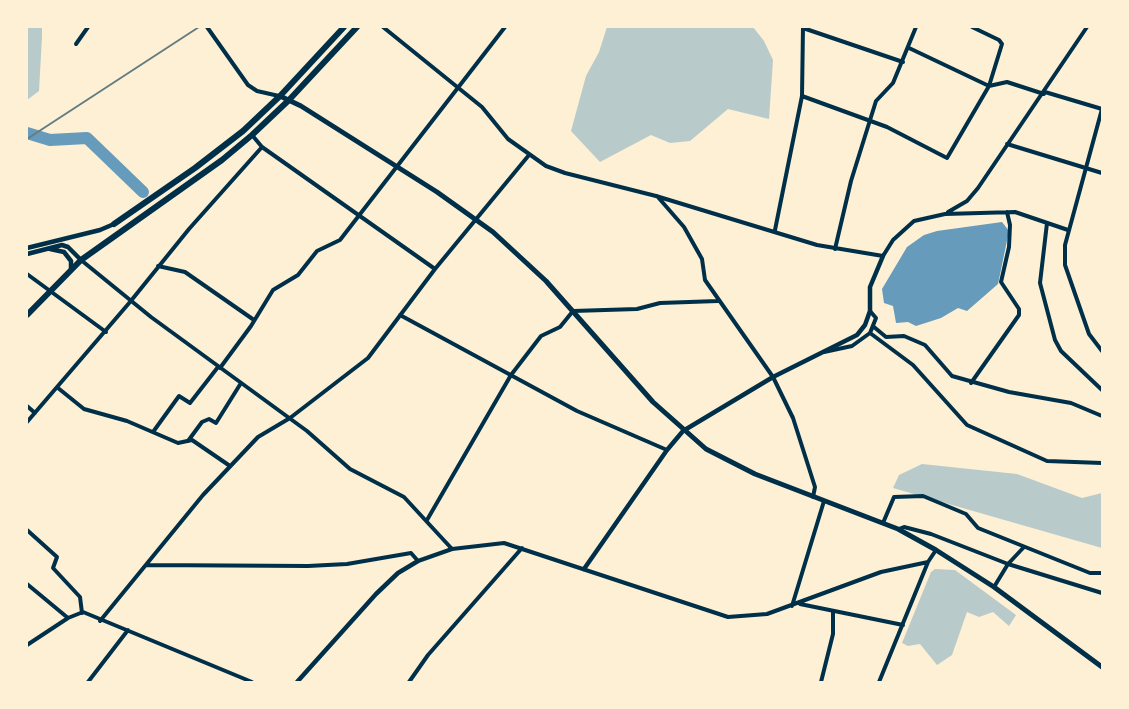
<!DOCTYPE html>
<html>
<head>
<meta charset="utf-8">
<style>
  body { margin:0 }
  #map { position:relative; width:1129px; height:709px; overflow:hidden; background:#fdf0d5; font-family:"Varela Round",sans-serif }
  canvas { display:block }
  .frame { position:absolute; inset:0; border:28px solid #fdf0d5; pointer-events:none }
</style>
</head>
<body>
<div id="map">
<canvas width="1129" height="709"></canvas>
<div class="frame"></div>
</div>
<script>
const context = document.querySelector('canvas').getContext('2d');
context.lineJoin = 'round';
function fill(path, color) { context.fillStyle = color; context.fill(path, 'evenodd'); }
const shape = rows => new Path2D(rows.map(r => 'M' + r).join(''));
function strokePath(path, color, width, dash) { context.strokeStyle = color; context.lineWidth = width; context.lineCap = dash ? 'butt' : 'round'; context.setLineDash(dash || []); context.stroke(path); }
fill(shape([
  [27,27,42,27,42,37,39,91,27,100],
  [607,27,753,27,764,41,773,60,769,119,728,109,690,141,670,143,651,135,600,162,571,131,586,76,599,52],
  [922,464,1017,474,1082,498,1102,493,1102,548,893,488,899,475],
  [935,569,955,570,1016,615,1009,626,993,612,979,617,967,612,952,655,937,665,920,644,908,646,902,643,931,572]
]), '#b9caca');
fill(shape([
  [1002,222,1009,231,998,284,967,311,958,308,941,318,916,326,908,322,896,323,893,306,884,303,882,289,907,247,924,235,937,231]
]), '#669bbc');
strokePath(shape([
  [27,133,50,140,87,138,143,192]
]), '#669bbc', 12);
strokePath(shape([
  [207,27,248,85,257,91,279,96],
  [383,27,482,107,508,139,546,166,565,173,656,196,817,245,883,256,893,240,914,221,945,214,1015,212,1068,230],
  [803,28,903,62],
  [76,44,88,27],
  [909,48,989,86,1007,82,1044,94],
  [1045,92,1102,109,1065,245,1065,265,1089,334,1102,351],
  [802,96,887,127,947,158,989,86,1002,44,999,40,972,27],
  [252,135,262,147,435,269],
  [1007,144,1102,173],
  [657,196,684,227,702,259,705,280,773,377,793,418,815,487,813,497],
  [948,212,967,201,978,188,1087,27],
  [1047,223,1040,283,1055,340,1061,351,1102,390],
  [775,230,802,96,803,27],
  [835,249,851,181,876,101,893,83,916,27],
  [81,260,151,317,307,431,350,469,404,497,452,549,504,543,728,617,767,614,881,572,928,562],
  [158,266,185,272,254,320],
  [27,274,106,332],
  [400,315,577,411,667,450],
  [874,327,886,337,904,336,925,345,952,376,1009,392,1071,403,1102,416],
  [870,333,913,365,967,425,1047,461,1102,463],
  [824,352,852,346,870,333,876,318,870,311],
  [220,368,251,326,273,290,298,275,317,251,340,240,505,27],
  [971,383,1019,315,1019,309,1001,282,1009,247,1010,225,1007,212],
  [58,388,84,409,127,421,178,443,192,440,230,466],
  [27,406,35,413],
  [27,422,130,302,189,229,262,147],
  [153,432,179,396,190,403,218,367],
  [188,441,202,422,209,419,216,423,241,383],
  [427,520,511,375,541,336,560,327,573,311,637,309,660,303,718,301],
  [883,523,894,497,923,496,966,514,978,528,1090,573,1102,573],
  [899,529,904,527,931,534,1008,564,1102,593],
  [27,530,57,557,53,568,80,597,82,613],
  [146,565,308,566,347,564,411,553,418,561],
  [27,584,68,618],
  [994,587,1008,564,1024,547],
  [800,604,903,625],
  [792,606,824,501],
  [100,621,203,495,258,437,290,418,368,358,435,269,529,155],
  [27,645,68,618,83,612,252,682],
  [88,682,128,630],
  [409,682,428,655,522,548],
  [821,682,833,634,833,611],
  [879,682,928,562,936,550]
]), '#003049', 4);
strokePath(shape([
  [27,248,100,230,114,224],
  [50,249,64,252,71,261,71,268],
  [27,254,62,245,68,247,81,260],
  [584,569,667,450,683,431,773,377,857,335,865,325,870,311,870,287,883,256],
  [297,682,376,594,398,573,418,561,452,549]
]), '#003049', 4.5);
strokePath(shape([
  [280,96,301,106,437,192,493,232,546,281,653,402,706,449,755,474,898,529,936,550,994,587,1102,667]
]), '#003049', 5);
strokePath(shape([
  [114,224,195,168,243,131,280,96,344,27],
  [27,315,81,260,222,160,252,135,289,100,357,27]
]), '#003049', 6);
strokePath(shape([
  [27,139,199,27]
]), '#657d81', 2);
</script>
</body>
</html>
